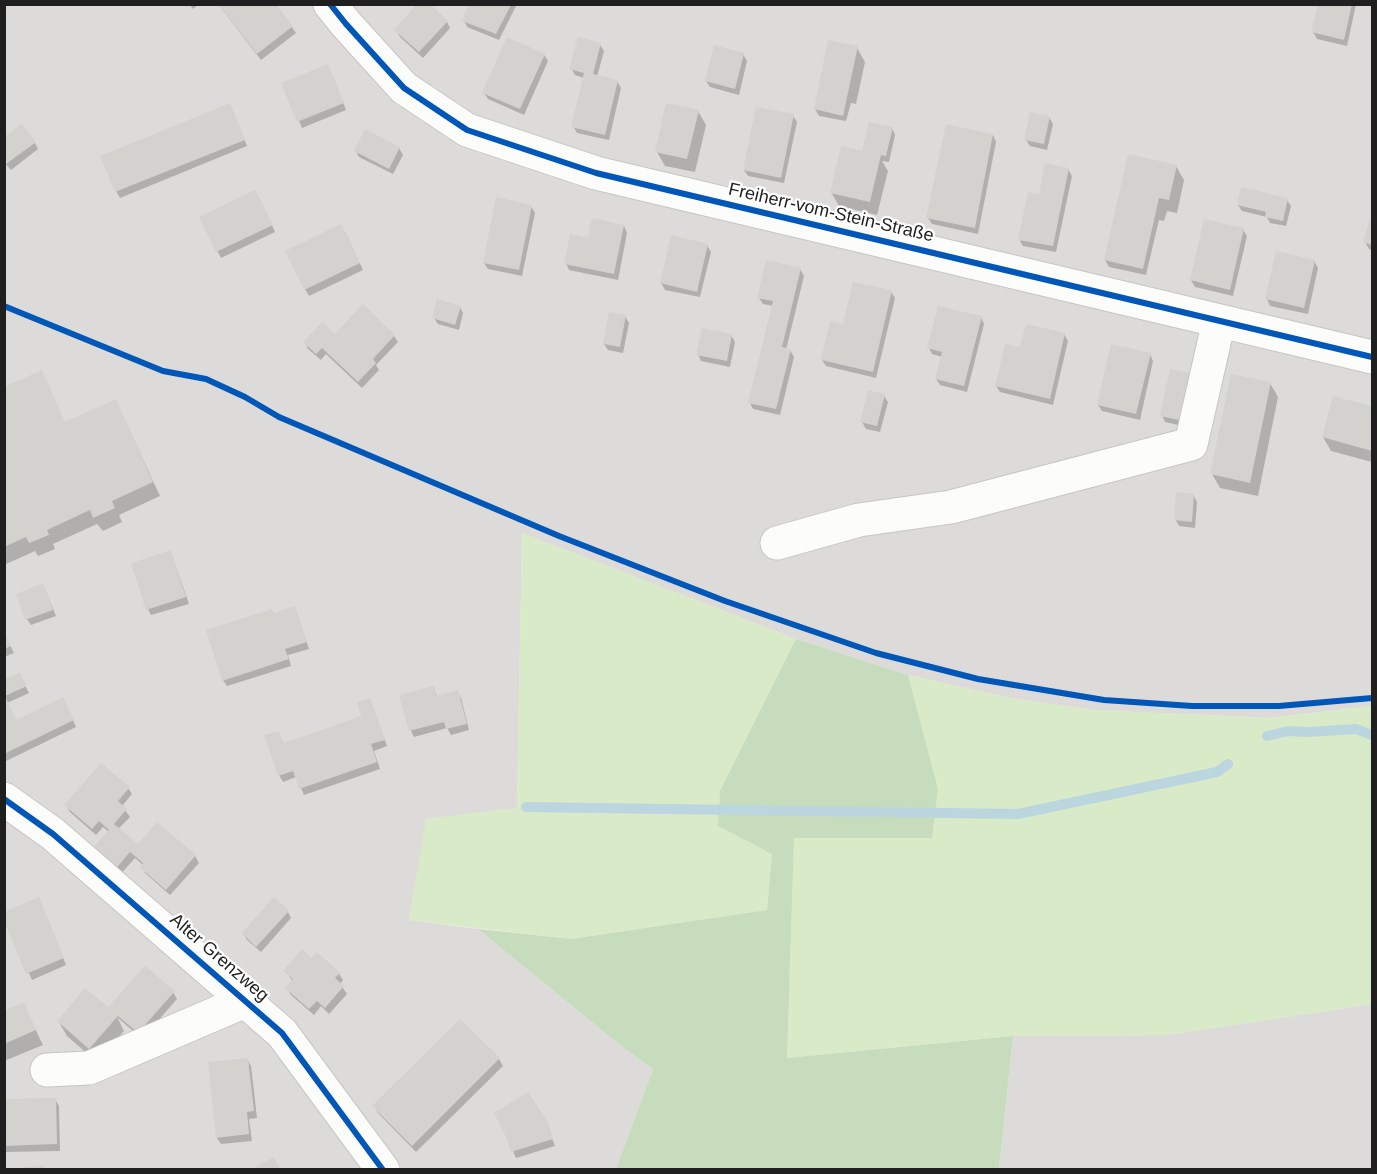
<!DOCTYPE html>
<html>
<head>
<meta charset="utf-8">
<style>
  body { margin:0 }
  #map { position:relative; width:1377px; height:1174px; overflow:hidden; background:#edece7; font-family:Arial,sans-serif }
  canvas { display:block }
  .frame { position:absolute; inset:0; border:6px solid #1f1f1f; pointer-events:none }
</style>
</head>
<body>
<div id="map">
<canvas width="1377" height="1174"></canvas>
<div class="frame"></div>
</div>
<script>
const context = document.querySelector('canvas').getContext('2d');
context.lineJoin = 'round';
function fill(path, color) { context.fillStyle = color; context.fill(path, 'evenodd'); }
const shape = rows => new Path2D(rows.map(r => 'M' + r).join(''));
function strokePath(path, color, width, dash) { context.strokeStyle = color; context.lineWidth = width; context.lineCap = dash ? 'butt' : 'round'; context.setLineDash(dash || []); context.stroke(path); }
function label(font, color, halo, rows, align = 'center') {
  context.font = font + ' Arial,sans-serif'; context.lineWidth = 4.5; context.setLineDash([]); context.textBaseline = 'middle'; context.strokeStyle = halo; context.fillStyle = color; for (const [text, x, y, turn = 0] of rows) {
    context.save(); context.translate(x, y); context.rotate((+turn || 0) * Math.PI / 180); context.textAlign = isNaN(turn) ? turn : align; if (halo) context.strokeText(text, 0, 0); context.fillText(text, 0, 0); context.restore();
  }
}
fill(shape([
  [5,5,1372,5,1372,706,1270,718,1092,710,1010,698,908,675,796,639,522,533,517,808,427,819,409,920,478,929,620,1045,653,1069,616,1169,5,1170],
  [1372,1004,1372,1169,999,1170,1013,1036,1167,1035]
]), '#dcdbd9');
fill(shape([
  [522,533,796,639,720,791,718,826,772,854,767,910,570,939,409,920,426,819,517,808],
  [908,675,1010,698,1092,710,1270,718,1372,706,1372,1004,1167,1035,1013,1036,787,1058,794,838,932,837,938,789]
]), '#d8eac7');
fill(shape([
  [796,639,908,675,938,789,932,838,794,838,787,1058,1013,1036,999,1169,616,1169,653,1069,620,1045,478,929,571,939,767,910,772,854,718,826,720,791]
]), '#c6dcbd');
fill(shape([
  [189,4,199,4,193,9],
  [218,4,275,4,296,33,261,60],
  [470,4,517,4,499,40,467,27,464,20],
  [1319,4,1356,4,1347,46,1317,39,1313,32],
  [447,22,450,28,423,58,400,37,396,30],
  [600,45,604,51,597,77,617,81,621,88,609,140,577,133,573,126,584,78,575,75,571,68],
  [857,48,865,62,856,104,851,103,846,121,819,116,815,109],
  [743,54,747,61,739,95,710,87,706,81],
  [544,55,548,61,524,115,488,99,484,93],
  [331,72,346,110,302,128,283,84],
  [698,111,706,125,695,172,665,166,657,152],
  [233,112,247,146,120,198,116,191],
  [793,116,797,122,784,183,748,176,744,170],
  [1049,117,1053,124,1047,150,1030,146,1026,140],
  [892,128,895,135,889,162,882,161,888,171,877,215,839,206,831,192,866,153],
  [993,135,996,142,978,234,932,224,928,218],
  [4,139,35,143,38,149,11,170,4,162],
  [399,148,403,155,393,174,359,157,356,151],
  [1176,166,1184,180,1177,213,1167,211,1164,221,1159,220,1146,275,1109,267,1105,260],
  [1068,169,1072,176,1056,252,1023,246,1019,239,1040,196],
  [259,198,275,232,221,258,201,218],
  [1287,200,1291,206,1286,226,1270,223,1267,217,1242,211,1238,205],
  [531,206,535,213,522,276,488,269,484,263],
  [1371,221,1372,221,1372,250,1369,249,1365,242],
  [624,226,627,233,618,280,569,270,566,263,589,239],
  [1243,230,1247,236,1233,296,1195,287,1191,280],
  [345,232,363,270,309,296,305,289],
  [707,245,711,252,700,297,665,290,661,283],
  [1314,261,1318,268,1308,314,1270,306,1267,299],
  [800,269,804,276,786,350,790,350,794,357,780,415,753,409,750,403,773,306,763,304,759,298],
  [891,292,895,298,876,378,826,366,822,360,844,326],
  [460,307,463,313,459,330,438,324,434,318],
  [625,316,629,323,623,353,608,350,604,344],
  [981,317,984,324,967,392,940,385,936,379,942,357,932,354,929,348],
  [1064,334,1068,341,1053,405,1000,392,996,386,1022,349],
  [731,335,735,342,730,367,701,361,698,354],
  [335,336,394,336,398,342,376,365,379,370,362,388,326,354,321,360,308,349,305,342],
  [1150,354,1153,361,1140,420,1102,411,1098,405],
  [1193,376,1188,427,1165,422,1162,415],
  [1270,383,1278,397,1258,496,1220,488,1212,474],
  [4,388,65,423,116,401,160,496,119,515,122,522,103,531,97,524,53,544,55,549,38,556,35,551,4,565],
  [884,396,888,402,880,432,866,429,862,422],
  [1334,397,1372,408,1372,462,1331,451,1323,437],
  [1194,496,1197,502,1195,528,1179,526,1175,519],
  [171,552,189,604,151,615,148,609],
  [43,585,56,616,31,625,27,619],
  [295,608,309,649,288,655,291,666,227,686,223,680],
  [4,634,14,653,4,657],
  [19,674,29,693,7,703,16,721,66,705,76,727,4,762,6,697,4,693],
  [433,687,437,697,457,692,461,698,469,730,451,735,447,728,414,737,411,731,401,696],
  [370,700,387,746,374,751,380,769,304,795,296,777,283,782,279,775,278,733,284,744,363,717],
  [128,788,132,794,122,806,130,817,118,829,138,846,157,824,195,856,199,863,170,895,145,873,141,867,143,865,135,858,119,876,96,857,109,832,103,827,96,835,70,812,66,805],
  [42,906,66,965,32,980,4,917],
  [288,912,291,918,261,952,247,940,243,933],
  [317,954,339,974,343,980,340,984,347,994,329,1014,321,1006,314,1015,291,995,287,989,293,981,285,971,312,960],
  [173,992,177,999,142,1039,117,1017,124,1031,97,1062,67,1036,59,1022,113,1014],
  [23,1004,43,1045,4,1061,4,1012],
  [460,1021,499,1059,503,1066,416,1152,378,1113,374,1107],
  [247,1059,251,1066,257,1118,249,1119,252,1141,221,1144,217,1138],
  [55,1099,59,1106,60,1151,4,1152,4,1101],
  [546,1123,555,1146,516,1158,513,1151]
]), '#0003');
strokePath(shape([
  [1267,736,1288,731,1308,732,1356,729,1372,735],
  [526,807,1018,814,1217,772,1228,764]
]), '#bbd6df', 10);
fill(shape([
  [218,4,276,4,293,26,257,54],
  [417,4,430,4,448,21,419,52,394,30],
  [1318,4,1352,4,1344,40,1311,32],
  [468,5,511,5,496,34,462,21],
  [507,37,545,54,520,109,482,93],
  [578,37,601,43,593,74,618,80,605,135,571,127,584,73,569,69],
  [828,40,858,46,843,116,814,109],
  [714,45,744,53,735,89,705,81],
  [328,64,344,103,297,122,281,83],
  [230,103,245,140,115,192,100,156],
  [666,103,699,110,687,159,655,152],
  [756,107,794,114,781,178,743,170],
  [1030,112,1050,116,1044,144,1024,140],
  [869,122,893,127,886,156,881,155,870,202,830,193,841,146,862,151],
  [22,124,36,142,6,164,4,137],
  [946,124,993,134,975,228,926,218],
  [365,129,400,147,389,169,354,151],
  [1128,154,1177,165,1169,200,1159,198,1143,269,1104,260],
  [1045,163,1069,168,1053,246,1018,240,1028,192,1039,194],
  [1241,187,1288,198,1283,221,1265,217,1266,212,1237,205],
  [255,190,273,225,216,252,199,217],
  [496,197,532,205,519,270,483,263],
  [592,218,624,225,614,274,564,264,570,234,588,237],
  [1204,219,1244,228,1230,290,1190,280],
  [1370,219,1372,220,1372,245,1363,242],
  [341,224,360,263,304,290,285,251],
  [671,235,708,244,697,292,660,283],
  [1276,251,1315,260,1304,308,1265,299],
  [766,260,801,268,782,347,791,349,776,409,748,403,773,301,757,298],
  [853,282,892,290,873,372,821,360,830,321,843,324],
  [437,299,461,306,455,325,432,318],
  [363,304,395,335,373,359,376,363,358,382,322,348,316,354,303,342,322,322,335,334],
  [938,306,982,316,964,386,935,379,942,352,927,348],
  [609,312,626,315,620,347,603,344],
  [1026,324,1065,333,1050,399,995,386,1005,344,1020,347],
  [702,328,732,334,727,361,696,355],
  [1111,344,1151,353,1136,414,1097,405],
  [1170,369,1194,374,1184,421,1160,416],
  [42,370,65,422,116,399,153,482,112,501,115,508,93,518,90,510,47,530,49,535,29,543,26,537,4,547,4,387],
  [1231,374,1271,382,1250,483,1210,474],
  [868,390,885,394,877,426,860,422],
  [1333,396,1372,406,1372,451,1322,437],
  [1176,492,1194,494,1192,522,1174,520],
  [171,550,186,597,146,610,131,563],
  [43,583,53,610,25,620,16,594],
  [295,606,307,642,285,649,289,659,222,681,206,630,272,609,274,613],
  [4,632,11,646,4,649],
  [20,672,27,686,5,696,16,720,63,697,74,720,4,754,4,680],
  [434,686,436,696,458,690,467,724,446,729,444,722,409,731,399,695],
  [370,698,385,740,371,744,377,762,299,789,293,771,278,776,264,735,279,731,283,743,322,730,361,716,357,702],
  [101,763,130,787,118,801,127,809,114,824,138,844,157,822,196,855,166,890,139,867,143,863,130,852,114,871,91,850,109,830,99,821,92,829,64,805],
  [39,897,64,958,26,974,4,921,4,912],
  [274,897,289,911,256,947,242,933],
  [302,949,312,958,317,952,340,973,335,978,344,986,325,1008,317,1001,309,1009,285,988,293,979,283,971],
  [145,966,175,991,138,1033,118,1016,89,1049,57,1021,85,988,108,1007],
  [24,1002,36,1030,4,1044,4,1011],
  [460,1019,500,1058,412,1146,372,1106],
  [248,1058,254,1111,247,1112,249,1134,216,1138,208,1062],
  [528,1092,548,1122,553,1139,511,1152,506,1137,494,1113],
  [56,1098,57,1144,4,1146,4,1099],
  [274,1157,281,1170,250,1170],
  [44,1165,45,1170,20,1170,20,1168]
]), '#d4d2ce');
const minor = shape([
  [330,4,346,24,404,88,467,130,596,173,1372,357],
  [777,543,859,520,951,507,1191,444,1219,321],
  [4,799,53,834,282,1033,383,1170],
  [47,1070,89,1068,245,1001]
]);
strokePath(minor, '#c6c6c3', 35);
strokePath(minor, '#fcfcfb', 33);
strokePath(shape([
  [330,4,346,24,404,88,467,130,596,173,1372,357],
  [4,306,163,371,206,379,245,397,279,417,559,536,725,601,876,653,978,679,1104,700,1192,706,1279,706,1372,698],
  [4,799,53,834,282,1033,383,1170]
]), '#0057b8', 6);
label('18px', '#1f1f1f', '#fff', [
  ["Freiherr-vom-Stein-Straße",831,213,13],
  ["Alter Grenzweg",219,958,41]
]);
</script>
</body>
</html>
